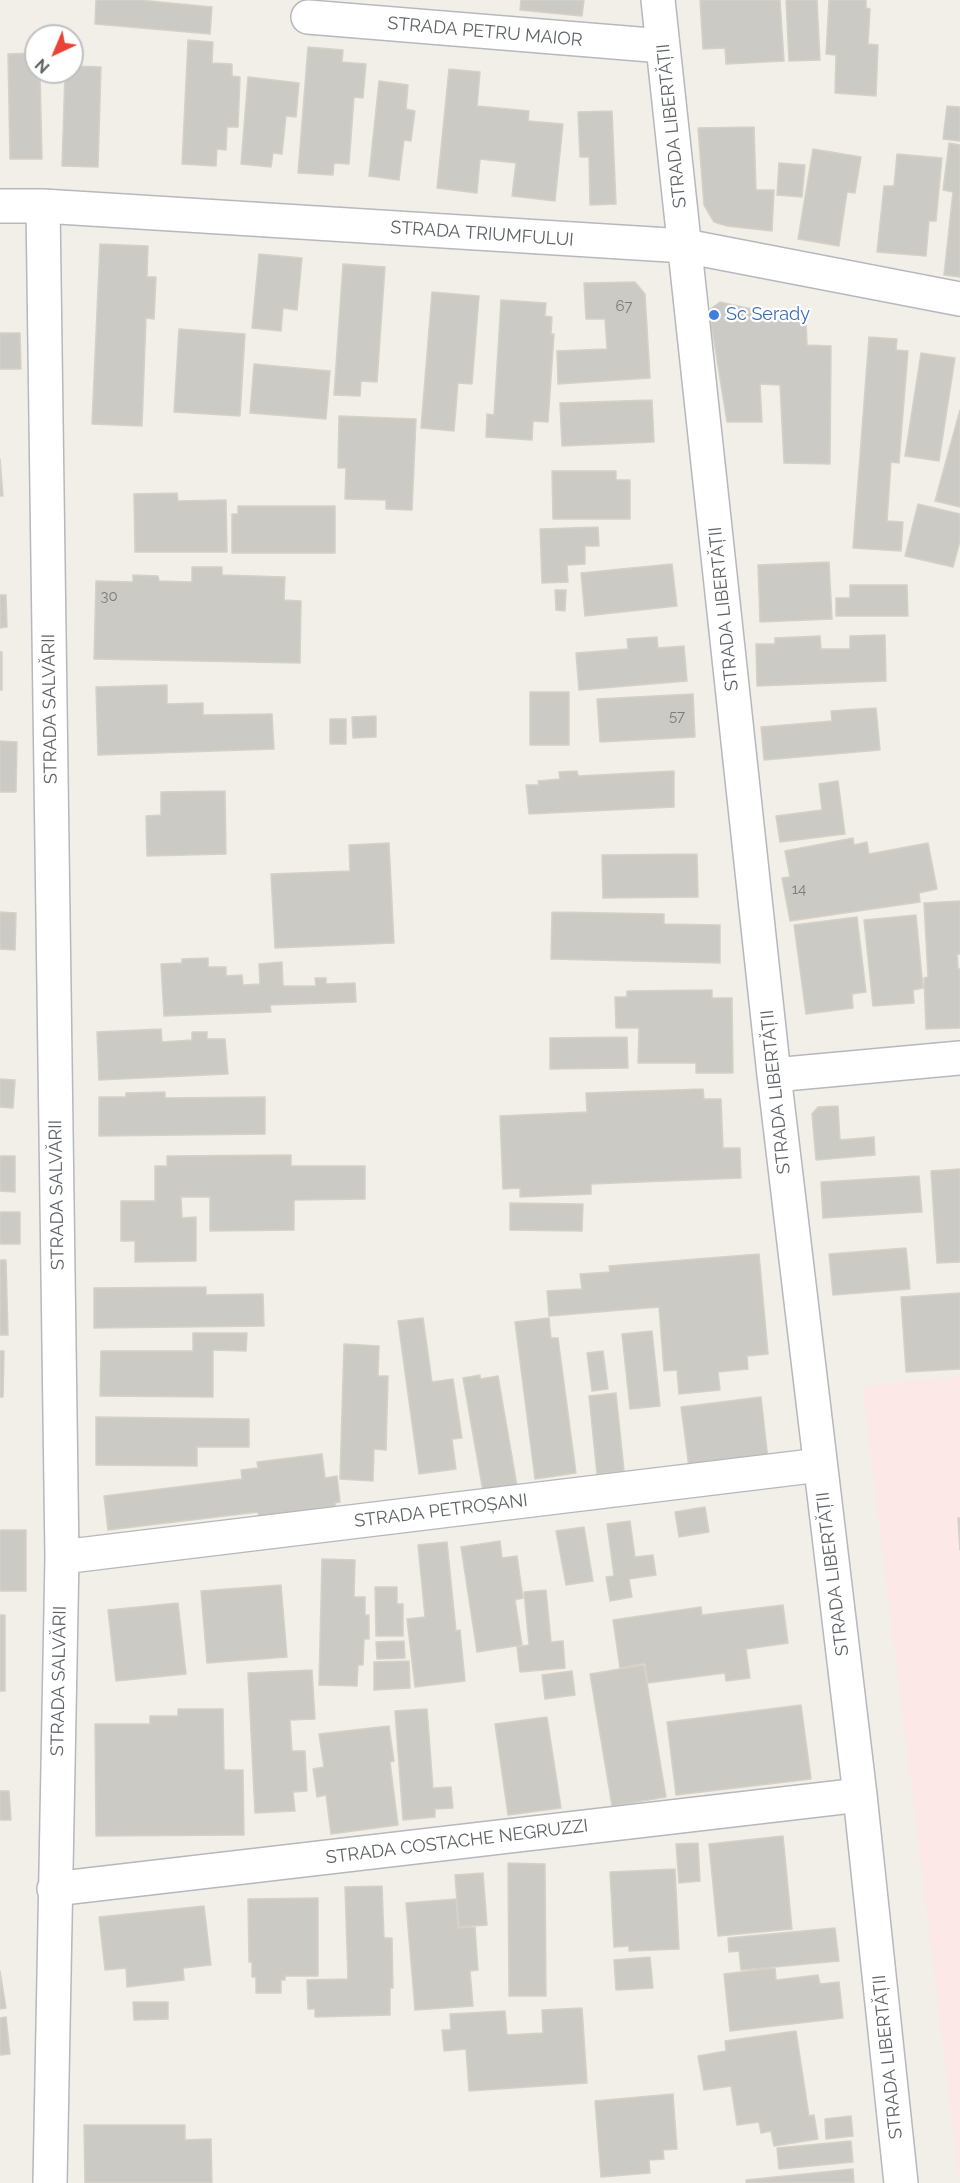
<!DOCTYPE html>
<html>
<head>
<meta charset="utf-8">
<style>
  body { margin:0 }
  #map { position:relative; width:960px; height:2183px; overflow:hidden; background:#f1efe8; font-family:Raleway,sans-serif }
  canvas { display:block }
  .north { position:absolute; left:24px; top:24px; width:60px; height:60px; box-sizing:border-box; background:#fff; border:2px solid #bfc1c3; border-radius:50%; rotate:224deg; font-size:16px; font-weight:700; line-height:24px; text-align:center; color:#5f6368 }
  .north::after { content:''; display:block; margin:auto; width:21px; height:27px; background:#ea4335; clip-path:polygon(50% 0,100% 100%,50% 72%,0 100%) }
</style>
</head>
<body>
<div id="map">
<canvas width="960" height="2183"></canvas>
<div class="north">N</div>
</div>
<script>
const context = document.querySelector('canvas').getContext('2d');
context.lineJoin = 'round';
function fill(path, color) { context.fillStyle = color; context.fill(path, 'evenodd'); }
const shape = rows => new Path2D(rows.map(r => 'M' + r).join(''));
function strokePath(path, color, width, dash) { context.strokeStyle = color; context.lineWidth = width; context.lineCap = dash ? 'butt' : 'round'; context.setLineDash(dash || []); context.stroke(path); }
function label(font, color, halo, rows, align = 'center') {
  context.font = font + ' Raleway,sans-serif'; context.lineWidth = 4.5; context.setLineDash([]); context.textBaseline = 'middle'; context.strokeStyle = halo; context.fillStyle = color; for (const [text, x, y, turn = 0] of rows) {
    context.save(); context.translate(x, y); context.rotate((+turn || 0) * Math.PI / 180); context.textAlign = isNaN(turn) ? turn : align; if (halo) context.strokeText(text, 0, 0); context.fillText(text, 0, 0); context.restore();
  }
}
fill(shape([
  [960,1376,960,2183,863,1392,868,1386]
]), '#fce8e6');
const building = shape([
  [96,0,139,0,212,7,210,34,95,24,96,0],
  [521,0,584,0,582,16,520,10,521,0],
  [700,0,780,0,784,61,726,64,725,48,703,49,700,0],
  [786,0,817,0,820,60,789,61,786,0],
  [829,0,866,0,866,8,870,9,868,44,878,45,876,96,835,93,836,55,826,54,829,0],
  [188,40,213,42,212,63,232,64,232,76,240,77,238,127,227,127,226,150,217,149,216,166,182,164,188,40],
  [308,47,343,50,342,62,366,64,363,98,354,97,349,164,334,163,333,175,298,173,308,47],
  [36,53,36,72,40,72,42,159,10,159,8,54,36,53],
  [72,66,101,67,98,167,62,166,65,72,72,72,72,66],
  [449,69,480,72,477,106,529,111,528,121,563,124,555,201,512,196,516,163,480,159,477,193,437,188,449,69],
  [248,77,299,83,296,117,286,116,282,154,273,153,271,167,241,164,248,77],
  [379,81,408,85,406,109,415,111,411,141,404,140,399,180,369,176,379,81],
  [947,106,960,107,960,141,943,139,947,106],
  [612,111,616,204,590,205,589,157,580,157,578,112,612,111],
  [754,127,756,190,774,190,772,231,727,226,714,222,704,205,698,128,754,127],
  [949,143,960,145,960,277,944,275,953,192,943,190,949,143],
  [813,149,861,157,855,193,847,192,839,246,798,239,813,149],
  [897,154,942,158,936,221,929,221,926,256,877,252,884,186,894,186,897,154],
  [779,163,805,165,802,197,777,195,779,163],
  [100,244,148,246,147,277,156,277,154,319,146,318,142,426,92,424,100,244],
  [259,254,302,258,297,310,283,308,281,331,252,328,259,254],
  [343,264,385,267,377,382,361,381,360,396,334,395,343,264],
  [635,282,645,294,650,378,558,384,557,351,607,349,605,319,586,319,584,283,635,282],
  [432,292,479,296,472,384,458,383,454,431,421,428,432,292],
  [501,300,546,303,545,316,552,317,551,334,554,334,548,422,533,421,532,440,486,437,487,414,494,415,501,300],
  [720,302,806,321,807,345,831,346,830,464,784,463,780,385,760,384,762,422,727,422,709,310,720,302],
  [179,329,245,334,240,416,174,412,179,329],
  [0,333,20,333,21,369,0,369,0,333],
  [869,337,897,339,896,350,908,351,899,463,891,462,887,521,903,522,901,551,853,548,869,337],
  [921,353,955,358,939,461,905,456,921,353],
  [254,364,330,371,326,419,250,413,254,364],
  [652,400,654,442,562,446,560,403,652,400],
  [960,410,960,507,935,501,960,410],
  [339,416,416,419,412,510,386,509,386,500,345,499,346,468,338,468,339,416],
  [0,459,3,496,0,496,0,459],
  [552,471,616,471,616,480,630,480,630,519,553,519,552,471],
  [177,493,178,501,226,500,227,552,135,552,134,494,177,493],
  [918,504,960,514,960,541,953,567,905,556,918,504],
  [238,506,335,506,335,553,232,553,232,514,238,514,238,506],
  [598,527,599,546,585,546,585,564,567,565,568,582,542,583,540,529,598,527],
  [829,562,832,619,760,622,758,565,829,562],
  [672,564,677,606,585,616,581,573,672,564],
  [192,567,222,567,222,575,285,577,284,600,301,601,300,663,94,659,96,581,133,582,133,575,158,576,159,581,192,582,192,567],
  [850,585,907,585,908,616,836,616,836,598,850,598,850,585],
  [555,590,566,590,565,611,556,610,555,590],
  [0,595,6,595,7,627,0,628,0,595],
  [885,635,886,681,757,686,756,644,775,644,775,638,820,636,821,649,850,649,850,636,885,635],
  [657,637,658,648,684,646,687,681,579,690,576,653,628,649,627,639,657,637],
  [0,652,2,652,2,690,0,690,0,652],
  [167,685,167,704,203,703,203,715,272,714,274,749,98,755,96,687,167,685],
  [530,692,569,692,569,745,530,745,530,692],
  [693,694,695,737,600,742,597,699,693,694],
  [876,708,880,750,764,760,761,727,832,721,831,711,876,708],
  [376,716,376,737,353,738,352,717,376,716],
  [330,719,346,719,346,744,330,744,330,719],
  [0,741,17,742,16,792,0,792,0,741],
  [577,771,578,776,674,771,674,807,529,814,526,785,539,785,538,781,560,779,559,772,577,771],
  [838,781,845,834,780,842,776,816,822,810,819,784,838,781],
  [225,791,226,854,147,856,146,816,161,815,161,792,225,791],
  [853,838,854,845,867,842,869,854,928,843,937,889,919,893,920,902,790,921,782,878,790,877,785,851,853,838],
  [389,843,394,943,275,948,271,874,350,871,349,845,389,843],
  [697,854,698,897,603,898,602,855,697,854],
  [960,901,960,954,957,954,958,969,960,969,960,1028,926,1029,924,978,928,977,924,903,960,901],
  [0,912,16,913,15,950,0,949,0,912],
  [552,912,664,914,664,924,720,925,720,963,551,959,552,912],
  [916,915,923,988,913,990,914,1003,873,1006,864,920,916,915],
  [857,917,866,992,852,994,853,1008,806,1014,794,925,857,917],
  [208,958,208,967,226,967,226,976,242,975,243,985,260,984,259,964,282,962,283,986,316,986,315,978,326,978,326,984,355,983,356,1002,270,1005,271,1012,164,1016,161,964,182,963,182,959,208,958],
  [712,990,712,998,732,998,733,1073,696,1073,696,1063,638,1063,639,1028,616,1028,615,997,627,997,627,991,712,990],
  [161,1029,162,1042,192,1040,192,1032,207,1032,207,1039,225,1039,228,1074,99,1080,97,1032,161,1029],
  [627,1037,628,1068,550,1069,550,1038,627,1037],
  [0,1079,15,1080,13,1108,0,1107,0,1079],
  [703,1089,704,1099,721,1099,723,1148,740,1148,741,1178,591,1184,591,1194,520,1197,520,1188,503,1189,500,1116,587,1112,586,1093,703,1089],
  [165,1092,165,1098,265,1097,265,1134,99,1136,99,1097,126,1097,126,1093,165,1092],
  [838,1106,840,1140,874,1137,875,1155,816,1160,812,1114,818,1107,838,1106],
  [291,1155,291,1166,365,1166,365,1199,294,1200,294,1230,210,1231,210,1197,181,1197,182,1218,196,1217,196,1261,135,1262,135,1241,121,1241,121,1201,155,1201,155,1166,167,1166,167,1156,291,1155],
  [0,1156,15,1156,15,1192,0,1191,0,1156],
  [960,1169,960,1262,937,1263,931,1171,960,1169],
  [919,1176,922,1212,823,1218,821,1182,919,1176],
  [510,1203,583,1204,582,1231,510,1230,510,1203],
  [0,1212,20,1212,20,1244,0,1244,0,1212],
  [906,1248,910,1289,833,1295,829,1254,906,1248],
  [759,1254,768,1354,747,1356,748,1369,718,1372,720,1390,679,1394,677,1370,664,1371,659,1307,549,1316,547,1291,582,1289,580,1274,610,1272,609,1266,759,1254],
  [0,1260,6,1260,8,1335,0,1335,0,1260],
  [206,1287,206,1295,263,1294,264,1326,94,1328,94,1288,206,1287],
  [960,1293,960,1369,906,1372,901,1297,960,1293],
  [423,1318,432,1382,453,1379,462,1438,452,1439,456,1469,419,1474,398,1321,423,1318],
  [549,1318,551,1338,558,1338,576,1473,535,1479,515,1322,549,1318],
  [652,1331,660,1406,630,1409,622,1334,652,1331],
  [193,1333,247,1333,246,1351,213,1350,213,1397,100,1396,101,1351,193,1351,193,1333],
  [344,1344,379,1346,378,1376,388,1376,386,1450,374,1449,373,1481,340,1479,344,1344],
  [0,1351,4,1351,3,1397,0,1397,0,1351],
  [603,1351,608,1389,592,1391,587,1353,603,1351],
  [480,1375,480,1379,498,1376,517,1486,483,1491,463,1378,480,1375],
  [616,1393,624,1471,597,1474,589,1396,616,1393],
  [761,1397,768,1459,689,1468,681,1407,761,1397],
  [96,1417,249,1419,249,1447,197,1447,197,1466,96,1465,96,1417],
  [322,1454,325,1478,337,1476,340,1502,335,1503,336,1510,259,1519,258,1512,108,1530,104,1496,242,1479,241,1470,258,1468,257,1462,322,1454],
  [705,1507,709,1532,679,1537,675,1512,705,1507],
  [958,1518,960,1518,960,1550,958,1518],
  [630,1521,635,1557,653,1555,656,1575,629,1579,632,1597,610,1601,606,1577,614,1576,607,1524,630,1521],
  [584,1527,593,1581,566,1585,556,1531,584,1527],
  [0,1530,26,1530,26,1591,0,1591,0,1530],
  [500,1541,502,1558,517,1556,523,1598,515,1600,522,1645,477,1652,461,1547,500,1541],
  [447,1542,456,1631,460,1630,465,1681,415,1687,407,1619,425,1617,418,1545,447,1542],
  [322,1559,355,1560,354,1597,365,1597,365,1615,369,1615,369,1639,364,1639,363,1665,358,1665,357,1686,319,1685,322,1559],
  [281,1585,287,1657,207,1663,201,1591,281,1585],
  [375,1587,397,1587,397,1604,403,1604,403,1636,376,1636,375,1587],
  [546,1590,551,1642,563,1641,565,1668,520,1672,517,1647,529,1645,524,1592,546,1590],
  [178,1603,186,1674,116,1681,108,1610,178,1603],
  [783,1605,788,1643,746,1649,750,1678,726,1681,725,1673,648,1683,645,1663,620,1668,613,1620,701,1607,702,1615,783,1605],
  [0,1615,5,1615,5,1691,0,1691,0,1615],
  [404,1641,405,1658,377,1659,376,1642,404,1641],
  [409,1661,410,1688,374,1690,374,1662,409,1661],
  [644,1665,666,1797,612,1806,590,1674,644,1665],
  [312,1670,315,1719,290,1720,292,1751,305,1751,307,1791,293,1792,295,1811,255,1813,248,1673,312,1670],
  [572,1671,575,1695,545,1699,542,1675,572,1671],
  [801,1705,811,1779,676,1795,667,1722,801,1705],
  [178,1709,223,1709,224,1770,243,1770,244,1835,96,1836,95,1724,150,1724,150,1716,178,1716,178,1709],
  [427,1709,433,1788,451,1787,453,1808,435,1809,435,1817,403,1820,395,1711,427,1709],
  [547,1717,561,1808,508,1815,495,1724,547,1717],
  [389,1726,394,1761,390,1762,398,1825,331,1834,326,1795,317,1797,313,1769,324,1767,319,1734,389,1726],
  [0,1791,9,1791,11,1820,0,1820,0,1791],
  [783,1836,792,1929,718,1936,709,1844,783,1836],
  [698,1843,700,1881,679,1883,676,1844,698,1843],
  [508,1863,545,1864,546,1996,509,1996,508,1863],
  [675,1869,679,1949,629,1951,629,1946,614,1947,610,1872,675,1869],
  [483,1873,487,1925,459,1927,455,1875,483,1873],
  [382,1886,384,1938,392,1938,393,1988,390,1988,390,2015,315,2017,315,2009,308,2009,307,1980,348,1979,345,1887,382,1886],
  [318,1898,318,1976,285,1976,285,1980,281,1980,281,1993,256,1993,256,1977,252,1977,252,1962,249,1962,248,1899,318,1898],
  [456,1899,458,1928,475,1927,478,1970,470,1971,473,2006,415,2010,406,1903,456,1899],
  [204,1906,211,1965,183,1968,184,1980,127,1987,126,1968,105,1970,99,1917,204,1906],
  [835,1928,839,1961,741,1970,739,1951,729,1952,728,1938,835,1928],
  [650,1957,653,1988,616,1990,614,1960,650,1957],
  [775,1968,776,1980,818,1975,820,1984,839,1982,843,2018,730,2031,724,1974,775,1968],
  [0,1971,6,2008,0,2009,0,1971],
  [133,2002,168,2002,168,2019,134,2020,133,2002],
  [582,2008,587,2083,469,2091,466,2049,444,2051,442,2030,451,2030,450,2014,505,2011,507,2035,543,2033,542,2010,582,2008],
  [6,2017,10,2054,0,2055,0,2018,6,2017],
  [796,2031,809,2116,814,2115,818,2139,774,2146,771,2131,761,2133,759,2122,737,2125,731,2086,704,2090,698,2056,726,2051,725,2041,796,2031],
  [673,2094,677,2149,663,2150,664,2159,649,2160,650,2173,601,2177,595,2101,673,2094],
  [851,2116,853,2136,826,2139,825,2119,851,2116],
  [84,2125,185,2125,185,2140,211,2139,212,2183,85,2183,84,2125],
  [851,2141,853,2162,779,2169,777,2148,851,2141],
  [853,2169,854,2183,746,2183,746,2180,853,2169]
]);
fill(building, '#cccac5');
strokePath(building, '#d6d1c6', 1.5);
const street = shape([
  [658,0,774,1075,860,1795,901,2183],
  [308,17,663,46],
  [0,206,43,206,685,246,960,299],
  [43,206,62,1557,50,2183],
  [774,1075,960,1058],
  [62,1557,820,1465],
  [54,1889,860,1795]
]);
strokePath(street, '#b5b8bc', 36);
strokePath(street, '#fff', 33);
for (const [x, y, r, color] of [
  [714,315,6,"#3f7fe0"]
]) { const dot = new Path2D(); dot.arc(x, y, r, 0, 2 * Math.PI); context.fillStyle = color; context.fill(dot); strokePath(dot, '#fff', 2); }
label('15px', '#7a7d7f', null, [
  ["67",624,306],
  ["30",109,596],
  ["57",677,716],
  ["14",799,889]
]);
label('18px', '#5f6368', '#fff', [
  ["STRADA PETRU MAIOR",485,32,5],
  ["STRADA LIBERTĂȚII",672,126,-96],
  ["STRADA TRIUMFULUI",482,234,4],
  ["STRADA LIBERTĂȚII",724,609,-96],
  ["STRADA SALVĂRII",50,709,-91],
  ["STRADA LIBERTĂȚII",776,1092,-96],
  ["STRADA SALVĂRII",57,1195,-91],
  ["STRADA PETROȘANI",441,1511,-7],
  ["STRADA LIBERTĂȚII",833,1574,-97],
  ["STRADA SALVĂRII",59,1681,-89],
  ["STRADA COSTACHE NEGRUZZI",457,1842,-7],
  ["STRADA LIBERTĂȚII",888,2057,-96]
]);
label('18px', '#366cbe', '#fff', [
  ["Sc Serady",726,315]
], 'left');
</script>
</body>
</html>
